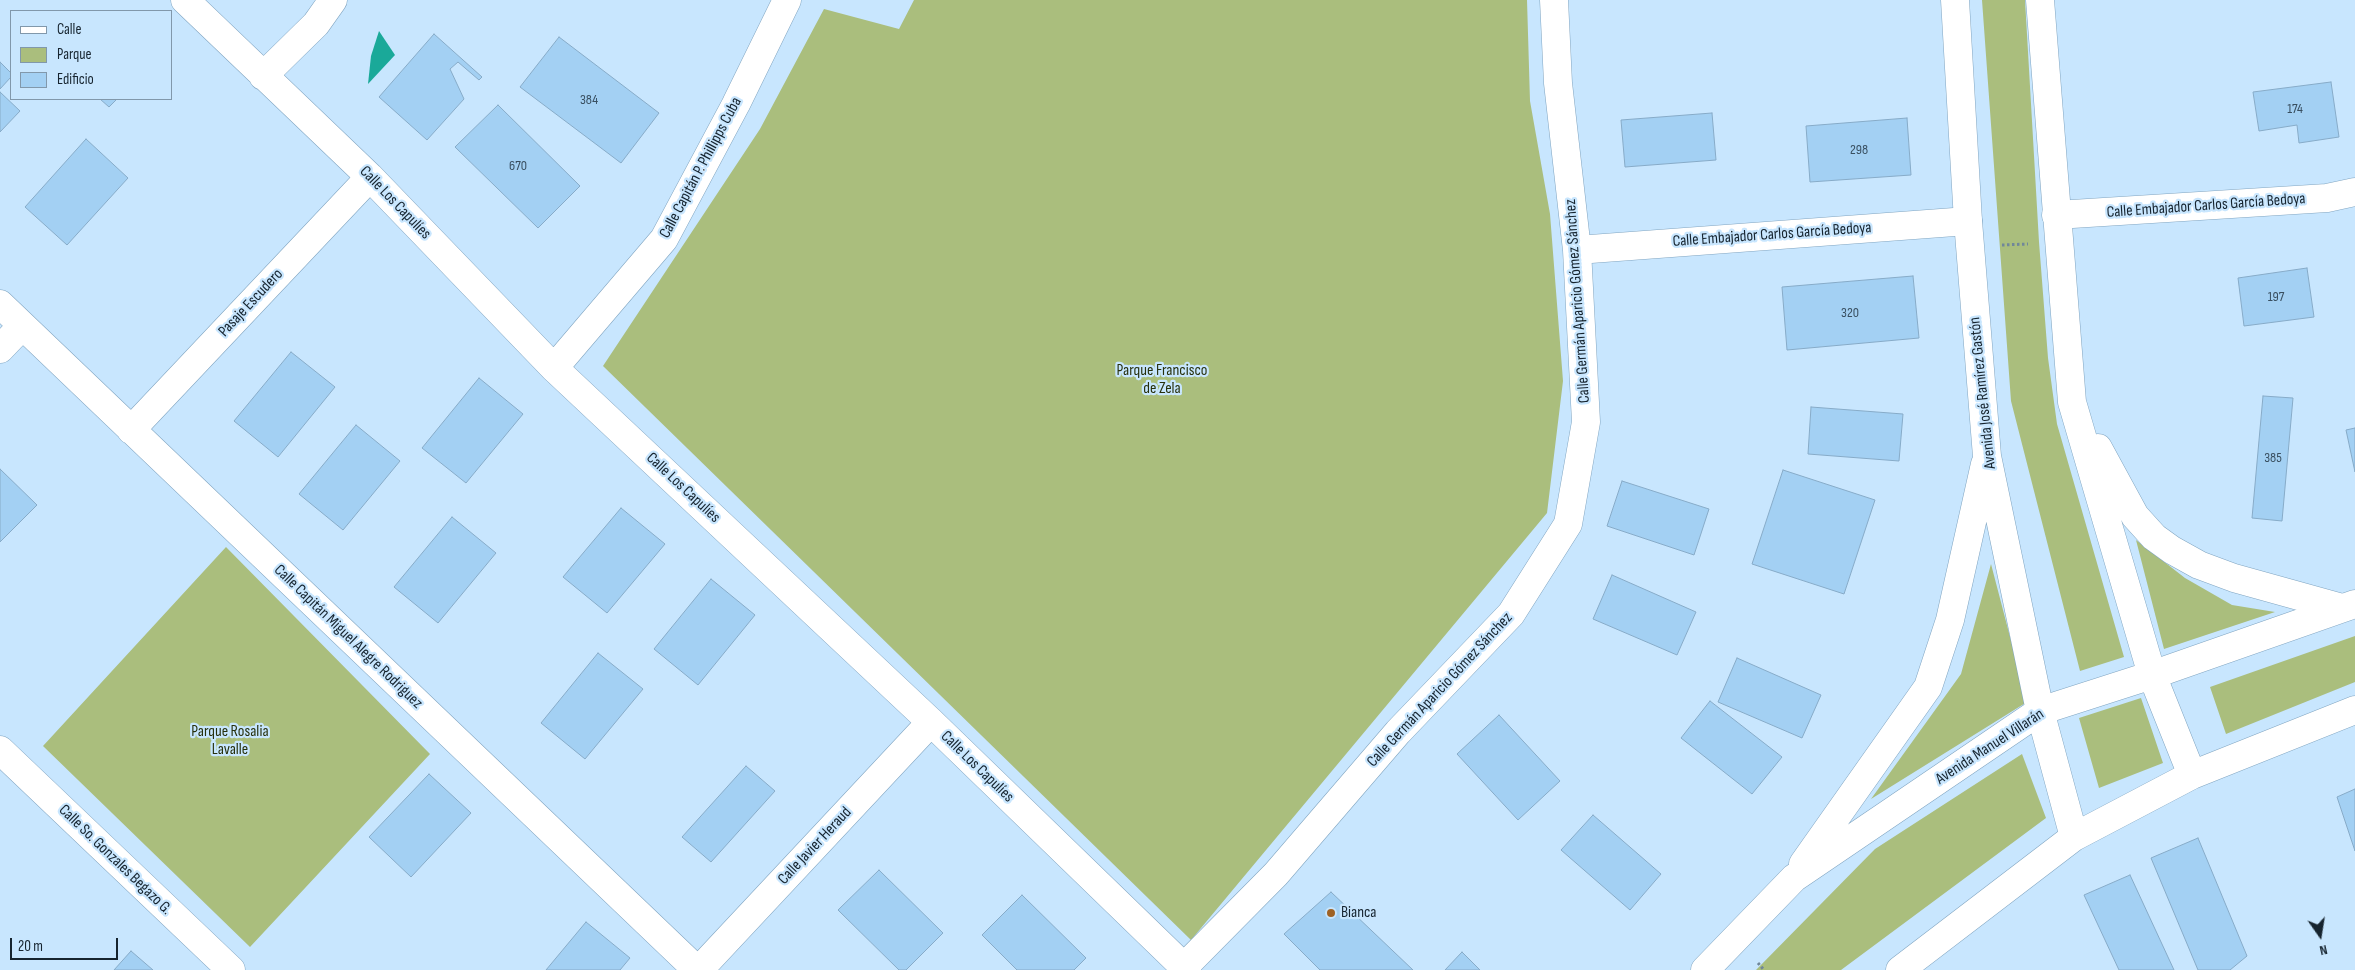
<!DOCTYPE html>
<html>
<head>
<meta charset="utf-8">
<style>
  body { margin:0 }
  #map { position:relative; width:2355px; height:970px; overflow:hidden; background:#c8e6fe; font-family:"Sofia Sans Condensed",sans-serif }
  canvas { display:block }
  .legend { position:absolute; left:10px; top:10px; width:162px; height:90px; box-sizing:border-box; background:#c8e6fe; border:1px solid #8198ab; margin:0; padding:6px 9px; list-style:none; font-size:15px; color:#16242f }
  .legend li { display:flex; align-items:center; gap:10px; height:25px }
  .legend b { width:25px; border:1px solid #8198ab }
  .north { position:absolute; left:2295px; top:910px; width:50px; height:50px; -webkit-text-stroke:4px #c8e6fe; paint-order:stroke; rotate:167deg; font-size:14px; font-weight:700; line-height:20px; text-align:center; color:#16242f }
  .north::after { content:''; display:block; margin:auto; width:18px; height:22px; background:#16242f; clip-path:polygon(50% 0,100% 100%,50% 72%,0 100%) }
  .scale { position:absolute; left:10px; top:938px; width:108px; height:22px; box-sizing:border-box; border:2px solid #16242f; border-top:0; padding-left:6px; font-size:15px; line-height:18px; white-space:nowrap; color:#16242f; -webkit-text-stroke:4px #c8e6fe; paint-order:stroke }
</style>
</head>
<body>
<div id="map">
<canvas width="2355" height="970"></canvas>
<ul class="legend">
<li><b style="height:6px;background:#fff"></b>Calle</li>
<li><b style="height:14px;background:#aabe7d"></b>Parque</li>
<li><b style="height:14px;background:#a3d0f3"></b>Edificio</li>
</ul>
<div class="north">N</div>
<div class="scale">20 m</div>
</div>
<script>
const context = document.querySelector('canvas').getContext('2d');
context.lineJoin = 'round';
function fill(path, color) { context.fillStyle = color; context.fill(path, 'evenodd'); }
const shape = rows => new Path2D(rows.map(r => 'M' + r).join(''));
function strokePath(path, color, width, dash) { context.strokeStyle = color; context.lineWidth = width; context.lineCap = dash ? 'butt' : 'round'; context.setLineDash(dash || []); context.stroke(path); }
function label(font, color, halo, rows, align = 'center') {
  context.font = font + ' "Sofia Sans Condensed",sans-serif'; context.lineWidth = 4.5; context.setLineDash([]); context.textBaseline = 'middle'; context.strokeStyle = halo; context.fillStyle = color; for (const [text, x, y, turn = 0] of rows) {
    context.save(); context.translate(x, y); context.rotate((+turn || 0) * Math.PI / 180); context.textAlign = isNaN(turn) ? turn : align; if (halo) context.strokeText(text, 0, 0); context.fillText(text, 0, 0); context.restore();
  }
}
fill(shape([
  [914,0,1527,0,1530,101,1550,214,1563,381,1547,513,1191,940,603,366,760,129,824,9,899,29],
  [1982,0,2025,0,2039,242,2048,358,2057,424,2124,657,2080,671,2011,401],
  [2136,540,2185,578,2232,605,2275,612,2164,649],
  [226,547,430,754,250,947,43,746],
  [1991,564,2027,702,1871,799,1961,674],
  [2355,636,2355,682,2226,734,2210,687],
  [2141,698,2163,763,2099,788,2079,718],
  [2022,754,2046,818,1841,970,1756,970,1875,849]
]), '#aabe7d');
fill(shape([
  [379,31,395,55,368,84,371,56]
]), '#1aa999');
const building = shape([
  [434,34,482,77,479,80,458,62,450,69,464,99,427,140,379,97,434,34],
  [559,37,659,113,621,163,520,87,559,37],
  [0,62,11,73,11,77,0,89,0,62],
  [2331,82,2339,137,2299,143,2297,125,2259,131,2253,92,2331,82],
  [0,92,20,111,0,132,0,92],
  [100,99,117,99,109,107,100,99],
  [498,105,580,186,538,228,455,147,498,105],
  [1712,113,1716,160,1625,167,1621,120,1712,113],
  [1907,118,1911,175,1810,182,1806,126,1907,118],
  [86,139,128,178,67,245,25,207,86,139],
  [2307,268,2314,317,2244,326,2238,278,2307,268],
  [1913,276,1919,338,1787,350,1782,287,1913,276],
  [291,352,335,387,278,457,234,421,291,352],
  [479,378,523,414,466,483,422,448,479,378],
  [2263,396,2293,398,2282,521,2252,518,2263,396],
  [1811,407,1903,414,1899,461,1808,454,1811,407],
  [356,425,400,461,343,530,299,494,356,425],
  [2355,428,2355,472,2346,430,2355,428],
  [0,469,37,505,0,542,0,469],
  [1783,470,1875,500,1844,594,1752,564,1783,470],
  [1622,481,1709,509,1694,555,1607,526,1622,481],
  [621,508,665,544,607,613,563,577,621,508],
  [452,517,496,553,438,623,394,587,452,517],
  [1612,575,1696,612,1677,655,1593,619,1612,575],
  [711,579,755,615,698,685,654,649,711,579],
  [598,653,643,689,585,759,541,723,598,653],
  [1737,658,1821,695,1802,738,1718,702,1737,658],
  [1710,701,1782,757,1752,794,1681,738,1710,701],
  [1499,715,1560,781,1518,820,1457,754,1499,715],
  [746,766,775,791,711,862,682,837,746,766],
  [429,774,471,813,411,877,369,837,429,774],
  [2355,789,2355,851,2337,797,2355,789],
  [1593,815,1661,874,1630,910,1561,850,1593,815],
  [2198,838,2247,956,2230,970,2198,970,2151,858,2198,838],
  [879,870,943,933,906,970,899,970,838,910,879,870],
  [2130,875,2174,970,2119,970,2084,895,2130,875],
  [1331,892,1413,970,1320,970,1284,934,1331,892],
  [1022,895,1086,958,1074,970,1017,970,982,935,1022,895],
  [586,922,630,958,620,970,546,970,586,922],
  [131,951,153,970,114,970,131,951],
  [1462,952,1480,970,1445,970,1462,952]
]);
fill(building, '#a3d0f3');
strokePath(building, '#87abc8', 1);
const minor = shape([
  [185,0,370,177,554,368,931,722,1187,970],
  [263,76,316,24,333,0],
  [2056,215,2327,198,2355,192],
  [1577,250,1968,221],
  [0,304,697,970],
  [0,349,22,326],
  [554,368,664,239,736,104,787,0],
  [131,430,370,177],
  [0,750,231,970],
  [699,970,931,722],
  [1181,970,1276,874,1398,732,1511,614,1568,524,1586,422,1577,250,1558,83,1554,0]
]);
const major = shape([
  [1955,0,1968,221,1987,456,2040,711,2074,837],
  [2040,0,2072,402,2152,675,2192,775],
  [2098,448,2135,516,2154,537,2172,550,2199,565,2234,578,2342,608],
  [1803,864,1928,687,1950,620,1985,464],
  [1705,970,1794,878,2040,711,2152,675,2355,604],
  [1900,970,2074,837,2192,775,2355,710]
]);
strokePath(minor, '#81a5c1', 29);
strokePath(major, '#81a5c1', 29);
strokePath(shape([
  [2002,245,2028,244],
  [1758,963,1764,970]
]), '#718799', 3, [2.5, 2.5]);
strokePath(minor, '#fff', 28);
strokePath(major, '#fff', 28);
for (const [x, y, r, color] of [
  [1331,913,5,"#9e6225"]
]) { const dot = new Path2D(); dot.arc(x, y, r, 0, 2 * Math.PI); context.fillStyle = color; context.fill(dot); strokePath(dot, '#c8e6fe', 2); }
label('14px', '#394f60', null, [
  ["384",589,100],
  ["174",2295,109],
  ["298",1859,150],
  ["670",518,166],
  ["197",2276,297],
  ["320",1850,313],
  ["385",2273,458]
]);
label('16px', '#16242f', '#c8e6fe', [
  ["Calle Capitán P. Phillipps Cuba",701,168,-62],
  ["Calle Los Capulíes",395,203,46],
  ["Calle Embajador Carlos García Bedoya",2206,206,-4],
  ["Calle Embajador Carlos García Bedoya",1772,235,-4],
  ["Calle Germán Aparicio Gómez Sánchez",1578,301,-94],
  ["Pasaje Escudero",251,303,-47],
  ["Avenida José Ramírez Gastón",1983,393,-96],
  ["Calle Los Capulíes",683,488,43],
  ["Calle Capitán Miguel Alegre Rodriguez",348,637,44],
  ["Calle Germán Aparicio Gómez Sánchez",1440,690,-47],
  ["Avenida Manuel Villarán",1990,747,-33],
  ["Calle Los Capulíes",977,767,44],
  ["Calle Javier Heraud",815,846,-47],
  ["Calle So. Gonzales Begazo G.",115,860,44]
]);
label('16px', '#27300c', '#c8e6fe', [
  ["Parque Francisco",1162,371],
  ["de Zela",1162,389],
  ["Parque Rosalia",230,732],
  ["Lavalle",230,750]
]);
label('16px', '#16242f', '#c8e6fe', [
  ["Bianca",1341,913]
], 'left');
</script>
</body>
</html>
